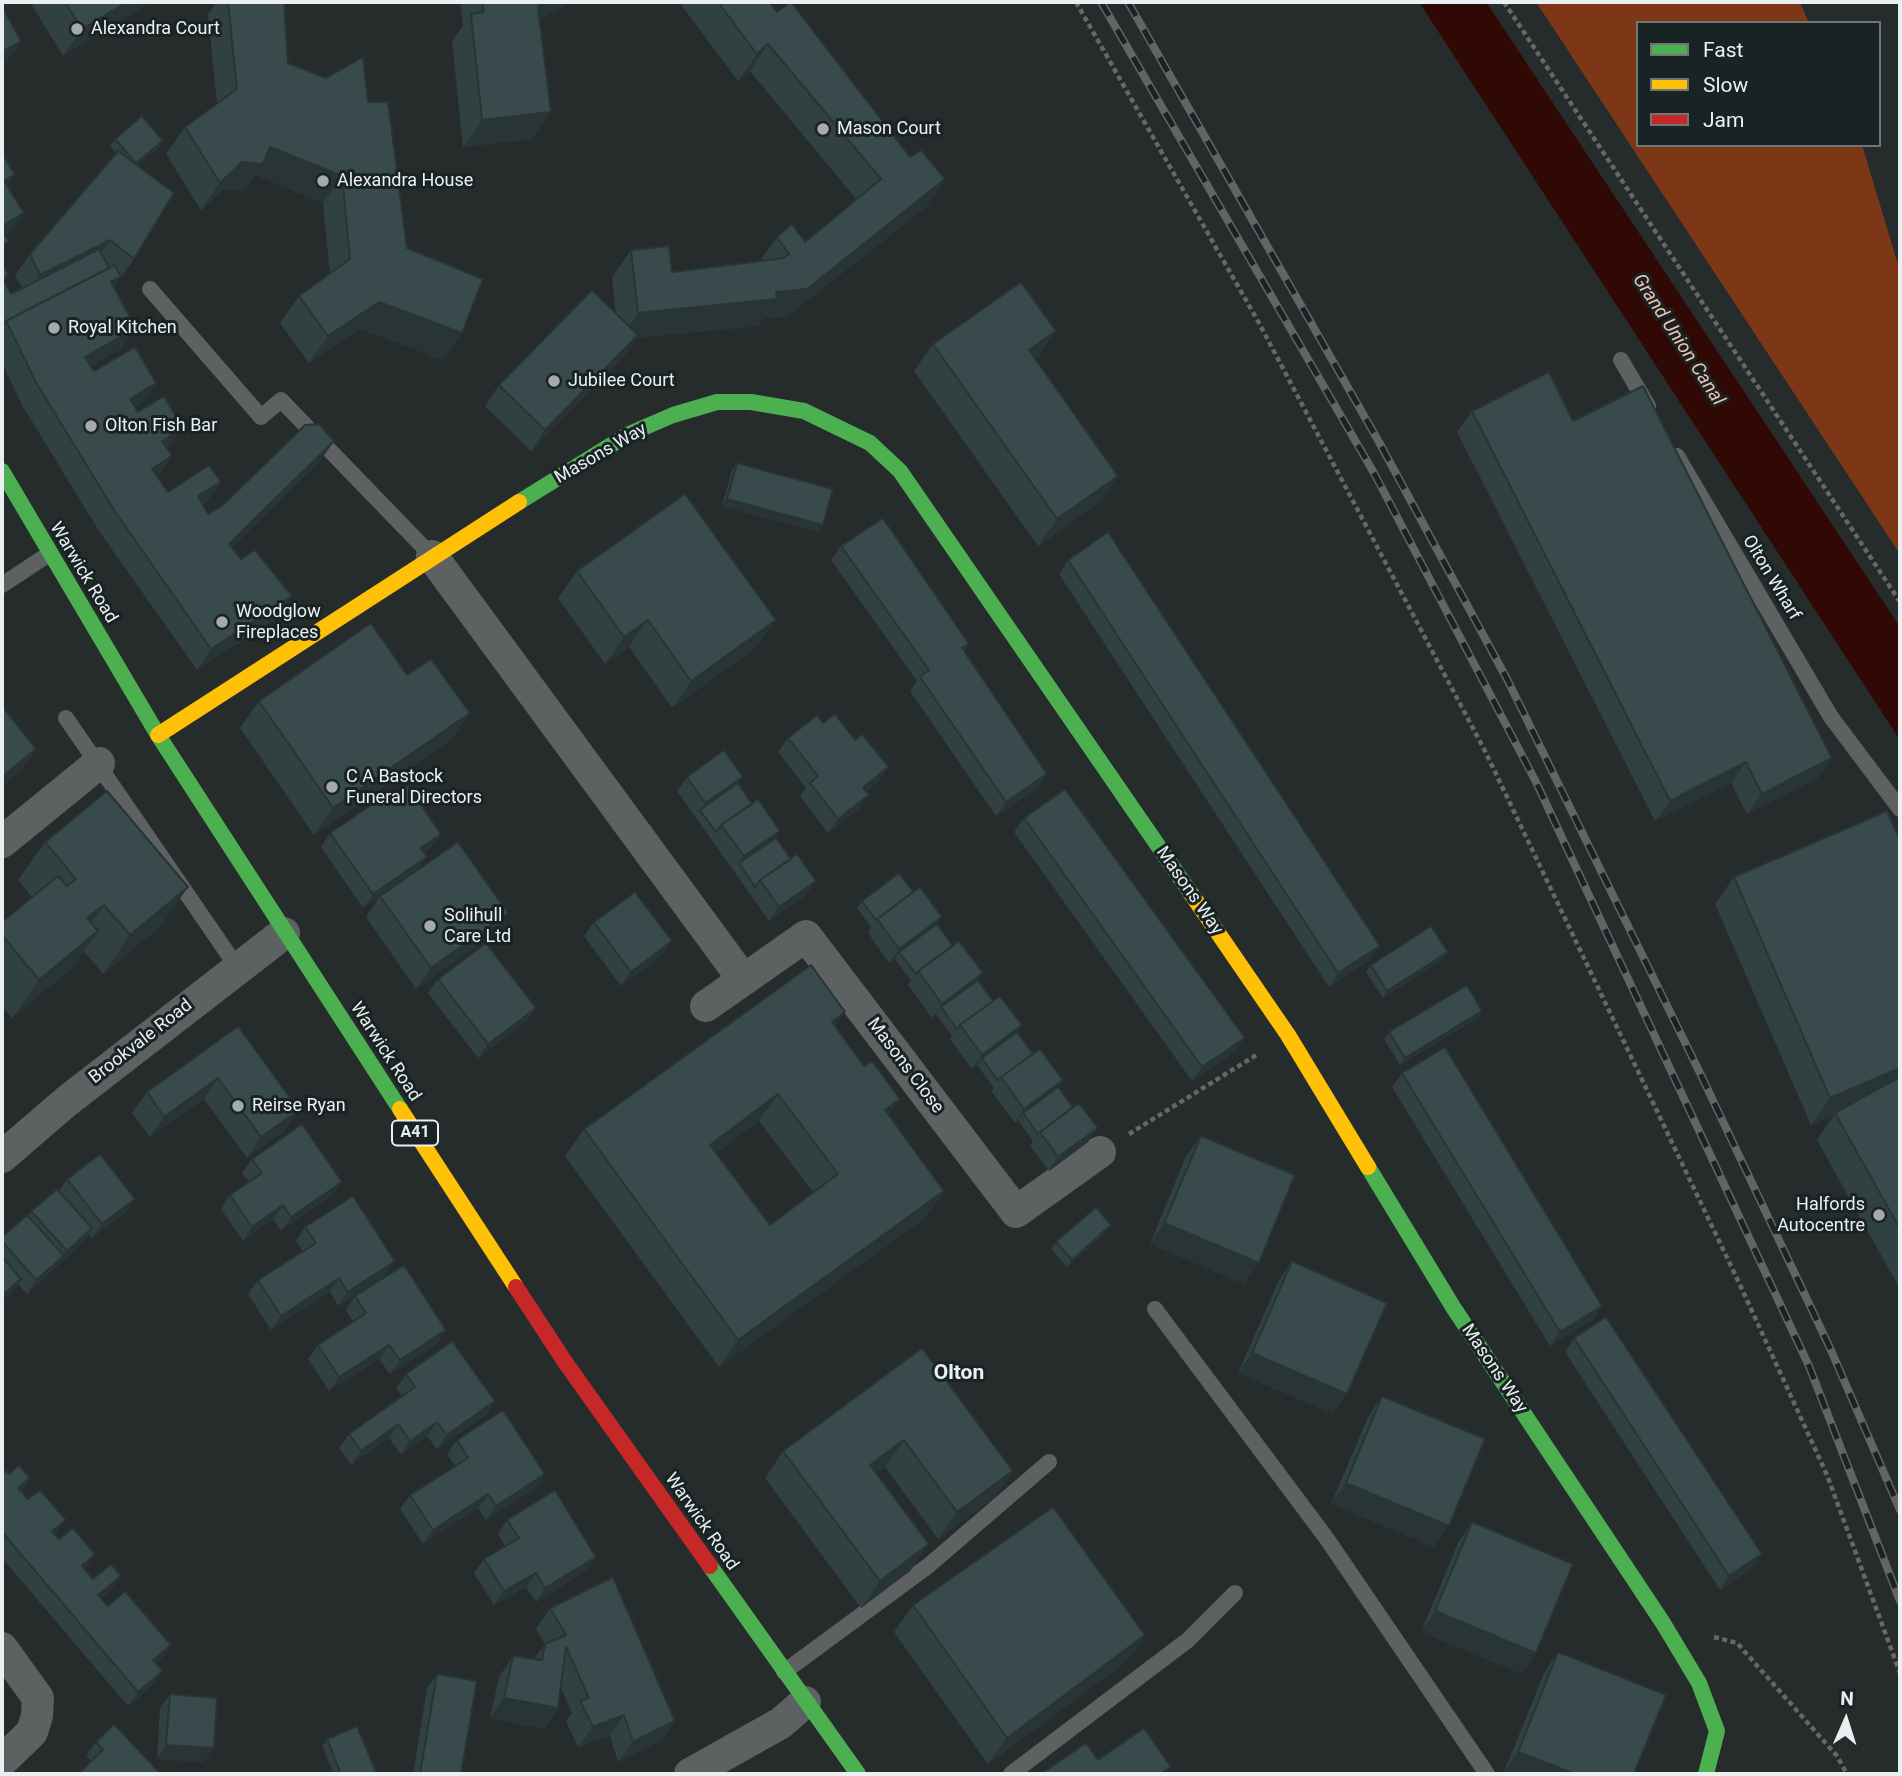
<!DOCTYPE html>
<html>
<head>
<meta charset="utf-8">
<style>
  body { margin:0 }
  #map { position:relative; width:1902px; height:1776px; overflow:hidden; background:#262b2c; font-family:Roboto,sans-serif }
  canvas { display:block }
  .frame { position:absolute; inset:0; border:4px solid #eaf0f1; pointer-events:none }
  .legend { position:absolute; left:1636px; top:21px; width:245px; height:126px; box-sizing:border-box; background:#1a2324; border:2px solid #6d7576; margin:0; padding:9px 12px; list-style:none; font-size:21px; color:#eaf0f1 }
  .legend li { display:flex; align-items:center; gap:14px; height:35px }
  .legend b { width:35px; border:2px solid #6d7576 }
  .north { position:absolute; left:1811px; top:1685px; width:70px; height:70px; -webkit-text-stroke:5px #1a2324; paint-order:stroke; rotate:3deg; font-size:19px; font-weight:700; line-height:28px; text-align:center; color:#eaf0f1 }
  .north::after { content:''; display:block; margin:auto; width:24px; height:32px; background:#eaf0f1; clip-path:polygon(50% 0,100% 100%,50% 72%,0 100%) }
</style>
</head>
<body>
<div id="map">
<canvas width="1902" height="1776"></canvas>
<div class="frame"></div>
<ul class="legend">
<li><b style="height:9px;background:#4caf50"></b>Fast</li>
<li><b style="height:9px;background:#ffc107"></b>Slow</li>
<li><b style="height:9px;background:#c62828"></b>Jam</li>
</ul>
<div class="north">N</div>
</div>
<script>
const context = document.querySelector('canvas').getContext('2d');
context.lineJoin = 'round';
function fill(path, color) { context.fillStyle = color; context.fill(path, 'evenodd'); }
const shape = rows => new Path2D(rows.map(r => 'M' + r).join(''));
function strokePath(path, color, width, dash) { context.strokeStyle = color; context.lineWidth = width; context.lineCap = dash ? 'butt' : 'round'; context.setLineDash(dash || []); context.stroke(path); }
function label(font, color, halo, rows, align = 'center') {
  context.font = font + ' Roboto,sans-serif'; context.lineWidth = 6; context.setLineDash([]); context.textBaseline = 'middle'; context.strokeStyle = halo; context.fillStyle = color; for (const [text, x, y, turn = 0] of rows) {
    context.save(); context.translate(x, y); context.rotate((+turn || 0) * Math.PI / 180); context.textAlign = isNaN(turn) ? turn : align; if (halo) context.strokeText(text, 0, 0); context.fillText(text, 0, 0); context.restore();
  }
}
fill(shape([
  [1536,2,1800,2,1809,23,1638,23,1638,145,1862,145,1900,271,1900,554]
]), '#7d3717');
fill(shape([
  [1419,2,1486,2,1900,627,1900,740]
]), '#300904');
strokePath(shape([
  [1076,2,1259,323,1486,753,1741,1287,1827,1475,1900,1673],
  [1504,2,1900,602],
  [1129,1134,1258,1054],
  [1714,1637,1737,1643,1837,1756,1847,1774]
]), '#656768', 4.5, [5, 3.5]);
strokePath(shape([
  [150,289,261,417,281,400,432,556],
  [1621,360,1648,406],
  [1677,456,1831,717,1900,809],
  [2,585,49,554],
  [66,718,237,967],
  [1155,1309,1327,1539,1487,1774],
  [784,1672,928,1566,1049,1462],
  [1011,1774,1188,1640,1235,1593]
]), '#5e6161', 16);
strokePath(shape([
  [432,556,743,979],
  [2,842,99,763],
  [706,1006,806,936,1016,1212,1100,1152],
  [2,1157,67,1101,284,933],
  [2,1648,38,1698,37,1716,32,1732,2,1761],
  [690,1774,781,1723,805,1702]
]), '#5e6161', 32);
strokePath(shape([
  [2,471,158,735,400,1109],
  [519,502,629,434,673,415,717,402,751,402,804,411,870,443,900,471,1192,895],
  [1368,1167,1453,1307,1663,1623,1699,1683,1717,1731,1706,1774],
  [710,1566,858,1774]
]), '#4caf50', 16);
strokePath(shape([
  [158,735,519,502],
  [1192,895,1288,1035,1368,1167],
  [400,1109,516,1287]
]), '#ffc107', 16);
strokePath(shape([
  [516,1287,565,1362,710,1566]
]), '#c62828', 16);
const rail = shape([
  [1101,2,1374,473,1536,782,1809,1366,1900,1601],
  [1128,2,1379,442,1507,679,1700,1073,1830,1348,1900,1510]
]);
strokePath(rail, '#626465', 8);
strokePath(rail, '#1a2324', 5, [16]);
fill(shape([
  [30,2,151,2,63,56],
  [216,2,284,2,288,63,368,102,407,248,443,360,360,329,309,363,280,323,299,296,330,274,323,203,255,175,244,191,224,189,201,210,166,154,185,127,217,103,208,14],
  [460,2,572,2,539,19,551,112,532,139,463,147,452,41,463,26],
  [679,2,769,2,927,206,788,316,764,318,758,326,636,338,624,356,531,451,485,406,499,385,616,314,612,277,631,250,672,272,760,261,777,237,805,242,856,199,750,71,738,81],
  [115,139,158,149,137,165,134,259,114,287,136,328,121,349,91,366,94,371,156,383,142,403,135,407,167,449,157,477,168,492,221,482,206,503,203,505,208,514,334,441,320,461,232,547,278,617,197,670,99,531,22,405,2,363,2,263,9,275,4,281,11,294,22,288,15,275,30,254,116,153,110,146],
  [1056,331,1036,359,1118,476,1099,503,1038,546,914,371,933,344],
  [1472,411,1573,421,1832,758,1817,779,1747,814,1731,783,1655,821,1457,432],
  [737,463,823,525,819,532,722,506,732,470],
  [841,546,969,644,964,651,1047,774,1038,788,996,816,910,691,917,681,831,560],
  [1068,560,1370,960,1329,987,1059,574],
  [577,571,757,647,672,708,629,647,605,664,558,598],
  [407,675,470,713,451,740,314,835,240,728,259,701],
  [823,723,879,781,866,791,859,809,828,833,800,796,806,788,778,752,788,738],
  [687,777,743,777,738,783,752,804,780,831,776,838,791,859,816,881,806,895,769,921,677,791],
  [385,801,441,834,431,848,425,853,427,857,417,871,363,908,321,847,330,833],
  [1024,818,1236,1051,1192,1081,1014,832],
  [45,842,161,926,103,974,84,951,71,969,12,1018,2,1006,2,922,32,897,18,880],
  [1734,877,1900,1077,1900,1289,1817,1140,1834,1115,1811,1125,1715,904],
  [380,896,494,934,416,989,366,917],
  [862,901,937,924,993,1001,1022,1025,1017,1032,1033,1054,1063,1080,1058,1087,1088,1142,1049,1171,1030,1146,1033,1141,1018,1120,1015,1123,991,1091,994,1088,977,1065,972,1069,950,1039,952,1036,936,1014,932,1018,908,985,911,981,895,959,889,963,868,933,871,927,857,908],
  [594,922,672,941,662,955,621,986,584,936],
  [1448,952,1443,959,1383,998,1366,972,1371,965],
  [438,979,536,1008,526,1021,478,1058,428,993],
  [1482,1011,1478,1018,1400,1065,1384,1039,1389,1032],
  [238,1026,285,1131,247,1158,204,1099,150,1137,132,1113,147,1092],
  [835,1027,864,1066,900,1099,888,1115,944,1191,925,1218,719,1367,565,1156,584,1129],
  [759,1121,813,1192,770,1225,716,1153],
  [1402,1073,1593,1320,1550,1346,1392,1087],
  [1201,1136,1259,1263,1244,1284,1150,1244,1186,1156],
  [252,1159,342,1182,332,1195,281,1231,273,1219,243,1241,221,1209,230,1195,249,1182,242,1173],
  [67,1179,135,1199,125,1213,92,1238,89,1234,83,1242,27,1294,18,1284,11,1293,2,1301,2,1237,28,1216,31,1211,59,1191],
  [305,1227,386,1275,338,1306,330,1292,271,1330,248,1294,258,1280,302,1251,296,1241],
  [1106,1232,1067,1267,1051,1249,1056,1242],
  [1292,1261,1333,1414,1238,1373,1278,1282],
  [355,1296,437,1344,390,1374,379,1359,329,1391,308,1359,318,1345,353,1322,346,1310],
  [1574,1338,1752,1568,1720,1590,1565,1352],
  [922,1348,1013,1471,994,1498,938,1539,885,1467,876,1473,910,1571,861,1608,765,1478,783,1451],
  [406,1374,495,1401,486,1415,437,1449,427,1436,401,1455,389,1438,351,1465,339,1448,349,1434,402,1396,396,1388],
  [1382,1396,1434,1547,1331,1504,1368,1417],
  [457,1440,536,1488,486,1520,478,1508,423,1544,400,1509,410,1495,455,1466,447,1454],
  [2,1474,30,1478,21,1491,55,1534,93,1579,112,1589,101,1598,108,1606,171,1645,161,1659,156,1663,163,1671,153,1685,128,1706,2,1558],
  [507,1520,586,1571,536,1602,526,1587,494,1605,474,1573,484,1559,505,1546,498,1534],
  [1472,1522,1522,1674,1421,1632,1458,1543],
  [913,1605,1145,1635,1126,1662,988,1764,894,1632],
  [550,1608,675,1721,661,1741,618,1762,610,1736,578,1747,566,1721,572,1713,561,1688,558,1708,544,1729,490,1718,499,1677,513,1656,534,1659,545,1644,536,1629],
  [1558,1652,1634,1774,1509,1774,1504,1772,1544,1673],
  [437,1674,461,1774,413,1774,427,1688],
  [170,1694,204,1762,157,1759,160,1708],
  [327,1739,377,1774,334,1774,322,1746],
  [96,1742,158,1774,91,1761,86,1755]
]), '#314041');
fill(shape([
  [127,2,151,2,63,56,82,29],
  [543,2,572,2,528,25,538,7],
  [21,41,7,62,2,65,2,52],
  [768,44,750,71,738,81,757,54],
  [551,112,532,139,463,147,482,120],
  [163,141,158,149,131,170,136,163],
  [270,147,342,176,323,203,255,175,244,191,224,189,201,210,220,183,242,162],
  [15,175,2,194,4,181],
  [945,179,927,206,788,316,764,318,758,326,636,338,624,356,531,451,545,430,619,340,638,313,776,292],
  [24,213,10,233,2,238,2,226],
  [110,240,96,261,26,295,40,275],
  [9,241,2,252,2,246],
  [121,277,107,298,111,282],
  [379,302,462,333,443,360,360,329,309,363,328,336],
  [136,328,121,349,71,377,85,357],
  [1056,331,1037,358,1010,377,1029,350],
  [156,383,142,403,115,419,130,399],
  [183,428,168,448,147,461,162,441],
  [334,441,320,461,214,564,229,544],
  [172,456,158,477,138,490,152,469],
  [1118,476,1099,503,1038,546,1057,519],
  [221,482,206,503,183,516,198,496],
  [727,499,823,525,819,532,722,506],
  [292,596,278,617,197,670,211,649],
  [648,620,629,647,605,664,624,637],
  [776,620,757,647,672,708,691,681],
  [470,713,451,740,314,835,333,808],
  [36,749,22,770,2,786,2,777],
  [1832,758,1817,779,1747,814,1762,794],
  [1746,762,1731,783,1655,821,1670,801],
  [889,767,879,781,853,801,863,787],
  [1047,774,1038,788,996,816,1006,802],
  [743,777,733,791,700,810,705,803],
  [869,795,859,809,828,833,838,819],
  [780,831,771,845,739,863,744,856],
  [441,834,431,848,412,862,421,848],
  [427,857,417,871,363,908,373,894],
  [816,881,806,895,769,921,779,907],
  [188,887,161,926,103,974,130,935],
  [104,905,77,943,87,918],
  [508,913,494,934,416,989,431,968],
  [942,917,932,931,899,952,895,959,889,963,899,949],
  [98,931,71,969,12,1018,39,980],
  [672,941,662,955,621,986,631,972],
  [1380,946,1370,960,1329,987,1338,973],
  [1448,952,1443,959,1383,998,1387,991],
  [983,973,973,987,941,1007,936,1014,932,1018,942,1004],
  [536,1008,526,1021,478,1058,488,1044],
  [1482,1011,1478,1018,1400,1065,1405,1058],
  [845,1012,826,1039,832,1022],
  [1022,1025,1012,1039,982,1058,977,1065,972,1069,982,1055],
  [1245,1038,1236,1051,1192,1081,1202,1067],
  [1900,1068,1900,1077,1835,1113,1834,1115,1811,1125,1830,1098],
  [218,1078,204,1099,150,1137,164,1117],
  [1063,1080,1053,1094,1023,1113,1018,1120,1015,1123,1024,1109],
  [778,1094,759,1121,691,1172,710,1145],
  [900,1099,881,1126,885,1110],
  [299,1110,285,1131,247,1158,261,1137],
  [1098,1128,1088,1142,1049,1171,1058,1157],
  [342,1182,332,1195,281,1231,291,1217],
  [944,1191,925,1218,719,1367,738,1340],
  [135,1199,125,1213,92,1238,102,1224],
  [283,1205,273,1219,243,1241,252,1227],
  [1164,1223,1259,1263,1244,1284,1150,1244],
  [1111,1225,1106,1232,1067,1267,1072,1260],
  [92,1228,83,1242,27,1294,36,1280],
  [395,1261,386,1275,338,1306,348,1292],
  [339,1278,330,1292,271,1330,281,1316],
  [21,1279,11,1293,2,1301,2,1296],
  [1602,1306,1593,1320,1550,1346,1560,1332],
  [446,1330,437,1344,390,1374,400,1360],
  [389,1345,379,1359,329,1391,339,1377],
  [1252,1353,1347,1394,1333,1414,1238,1373],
  [495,1401,486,1415,437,1449,447,1435],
  [437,1422,427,1436,401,1455,410,1441],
  [398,1424,389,1438,351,1465,361,1451],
  [904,1440,885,1467,851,1492,870,1465],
  [1013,1471,994,1498,938,1539,957,1512],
  [545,1474,536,1488,486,1520,496,1506],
  [30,1478,20,1492,18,1488],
  [1346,1483,1449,1526,1434,1547,1331,1504],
  [488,1494,478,1508,423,1544,433,1530],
  [66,1520,56,1534,43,1545,52,1531],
  [929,1544,910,1571,861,1608,880,1581],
  [95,1554,86,1568,72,1580,82,1566],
  [1762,1554,1752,1568,1720,1590,1729,1576],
  [596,1557,586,1571,536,1602,545,1588],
  [536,1573,526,1587,494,1605,504,1591],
  [121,1576,112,1589,89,1609,98,1595],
  [1435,1611,1536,1653,1522,1674,1421,1632],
  [1145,1635,1126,1662,988,1764,1007,1738],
  [171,1645,161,1659,144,1674,153,1660],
  [163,1671,153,1685,128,1706,138,1692],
  [504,1698,558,1708,544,1729,490,1718],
  [624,1715,610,1736,578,1747,593,1727],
  [675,1721,661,1741,618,1762,633,1742],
  [166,1745,214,1748,204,1762,157,1759],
  [1518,1752,1575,1774,1509,1774,1504,1772]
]), '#283435');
const building = shape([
  [65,2,127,2,82,29,65,2],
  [228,2,284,2,288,63,326,78,363,57,368,102,388,102,407,248,483,279,462,333,379,302,328,336,299,296,350,259,342,176,270,147,263,164,242,162,220,183,185,127,237,89,228,2],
  [482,2,543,2,538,7,551,112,482,120,471,14,484,12,482,2],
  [718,2,769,2,777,12,791,2,910,157,921,150,945,179,807,289,776,292,777,299,638,313,631,250,669,246,672,272,784,258,789,254,777,237,792,224,805,242,881,179,768,44,757,54,718,2],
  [2,6,21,41,2,52,2,6],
  [142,116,163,141,136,163,115,139,142,116],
  [118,151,174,193,134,259,110,240,40,275,30,254,118,151],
  [2,153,15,175,4,181,24,213,2,226,2,153],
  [2,231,9,241,2,246,2,231],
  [99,249,109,268,6,321,2,327,2,283,4,281,11,294,99,249],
  [2,263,9,275,2,278,2,263],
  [115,265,121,277,111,282,136,328,85,357,94,371,135,347,156,383,130,399,138,412,164,396,183,428,162,441,172,456,152,469,168,492,209,465,221,482,198,496,208,514,223,505,305,425,319,424,334,441,229,544,241,559,255,550,292,596,211,649,114,510,37,384,6,321,115,265],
  [1021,282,1056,331,1029,350,1118,476,1057,519,933,344,1021,282],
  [592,290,638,335,545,430,499,385,592,290],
  [1549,372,1573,421,1643,386,1832,758,1762,794,1746,762,1670,801,1472,411,1549,372],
  [737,463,833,489,823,525,727,499,737,463],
  [685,494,776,620,691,681,648,620,624,637,577,571,685,494],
  [883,518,969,644,962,648,1047,774,1006,802,920,677,929,670,841,546,883,518],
  [1108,532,1380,946,1338,973,1068,560,1108,532],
  [371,623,407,675,431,659,470,713,333,808,259,701,371,623],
  [2,706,36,749,2,777,2,706],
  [835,714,855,740,862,734,889,767,863,787,869,795,838,819,810,783,818,776,788,738,817,715,823,723,835,714],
  [724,750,743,777,705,803,687,777,724,750],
  [738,783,752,804,721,825,716,832,700,810,738,783],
  [408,786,441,834,421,848,427,857,373,894,330,833,383,797,385,801,408,786],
  [1065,789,1245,1038,1202,1067,1024,818,1065,789],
  [107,791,188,887,130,935,104,905,87,918,98,931,39,980,2,935,2,922,58,876,67,886,76,879,45,842,107,791],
  [758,799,780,831,744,856,721,825,758,799],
  [1887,811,1900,840,1900,1068,1830,1098,1734,877,1887,811],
  [776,838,791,859,760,880,755,887,739,863,776,838],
  [458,842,508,913,431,968,380,896,458,842],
  [797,854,816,881,779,907,760,880,797,854],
  [899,873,913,892,876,920,862,901,899,873],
  [920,887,942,917,899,949,877,919,920,887],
  [635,892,672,941,631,972,594,922,635,892],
  [937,924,953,946,918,971,916,974,899,952,937,924],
  [1431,926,1448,952,1387,991,1371,965,1431,926],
  [959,941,983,973,942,1004,918,971,959,941],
  [486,943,536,1008,488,1044,438,979,486,943],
  [811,965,845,1012,832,1022,864,1066,872,1061,900,1099,885,1110,944,1191,738,1340,584,1129,811,965],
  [778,1094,838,1174,770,1225,710,1145,778,1094],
  [978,980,993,1001,960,1025,957,1029,941,1007,978,980],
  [1467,985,1482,1011,1405,1058,1389,1032,1467,985],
  [1000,996,1022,1025,982,1055,960,1025,1000,996],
  [238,1026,299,1110,261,1137,218,1078,164,1117,147,1092,238,1026],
  [1017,1032,1033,1054,1001,1077,998,1081,982,1058,1017,1032],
  [1445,1047,1602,1306,1560,1332,1402,1073,1445,1047],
  [1040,1049,1063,1080,1024,1109,1001,1077,1040,1049],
  [1900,1077,1900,1229,1835,1113,1900,1077],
  [1058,1087,1073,1107,1038,1134,1023,1113,1058,1087],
  [1079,1103,1098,1128,1058,1157,1040,1132,1079,1103],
  [302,1124,342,1182,291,1217,283,1205,252,1227,230,1195,262,1173,252,1159,302,1124],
  [1201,1136,1295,1175,1259,1263,1164,1223,1201,1136],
  [100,1154,135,1199,102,1224,67,1179,100,1154],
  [57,1189,92,1228,67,1251,31,1211,57,1189],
  [353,1196,395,1261,348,1292,339,1278,281,1316,258,1280,316,1243,305,1227,353,1196],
  [1096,1207,1111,1225,1072,1260,1056,1242,1096,1207],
  [27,1215,64,1256,36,1280,2,1241,2,1237,27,1215],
  [2,1257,21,1279,2,1296,2,1257],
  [1292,1261,1387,1303,1347,1394,1252,1353,1292,1261],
  [404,1265,446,1330,400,1360,389,1345,339,1377,318,1345,366,1313,355,1296,404,1265],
  [1606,1317,1762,1554,1729,1576,1574,1338,1606,1317],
  [452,1341,495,1401,447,1435,437,1422,410,1441,398,1424,361,1451,349,1434,415,1387,406,1374,452,1341],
  [922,1348,1013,1471,957,1512,904,1440,870,1465,929,1544,880,1581,783,1451,922,1348],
  [1382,1396,1485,1439,1449,1526,1346,1483,1382,1396],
  [503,1410,545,1474,496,1506,488,1494,433,1530,410,1495,468,1458,457,1440,503,1410],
  [19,1465,30,1478,18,1488,28,1499,40,1490,66,1520,52,1531,59,1539,73,1528,95,1554,82,1566,93,1579,111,1564,121,1576,98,1595,108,1606,125,1591,171,1645,153,1660,163,1671,138,1692,2,1532,2,1474,6,1470,9,1474,19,1465],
  [555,1490,596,1557,545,1588,536,1573,504,1591,484,1559,519,1538,507,1520,555,1490],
  [1053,1507,1145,1635,1007,1738,913,1605,1053,1507],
  [1472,1522,1573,1564,1536,1653,1435,1611,1472,1522],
  [613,1577,675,1721,633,1742,624,1715,593,1727,580,1701,589,1698,566,1647,558,1708,504,1698,513,1656,542,1660,545,1644,566,1635,550,1608,613,1577],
  [1558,1652,1666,1695,1634,1774,1575,1774,1518,1752,1558,1652],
  [437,1674,477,1681,461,1774,420,1774,437,1674],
  [170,1694,217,1698,214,1748,166,1745,170,1694],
  [114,1724,159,1772,157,1774,78,1774,103,1750,96,1742,114,1724],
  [357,1726,377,1774,341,1774,327,1739,357,1726],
  [1144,1728,1171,1767,1160,1774,1041,1774,1086,1743,1098,1760,1144,1728]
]);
fill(building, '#394a4c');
strokePath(building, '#283435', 2);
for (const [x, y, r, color] of [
  [77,29,7,"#a5abac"],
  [823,129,7,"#a5abac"],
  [323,181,7,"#a5abac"],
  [54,328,7,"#a5abac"],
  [554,381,7,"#a5abac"],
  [91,426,7,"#a5abac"],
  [222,622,7,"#a5abac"],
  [332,787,7,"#a5abac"],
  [430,926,7,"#a5abac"],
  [238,1106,7,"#a5abac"],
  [1879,1215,7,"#a5abac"]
]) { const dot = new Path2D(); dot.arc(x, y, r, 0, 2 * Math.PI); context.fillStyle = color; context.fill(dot); strokePath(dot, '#1a2324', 2.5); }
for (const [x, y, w] of [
  [415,1133,46]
]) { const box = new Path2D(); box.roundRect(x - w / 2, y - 12.5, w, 25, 5); context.fillStyle = '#1a2324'; context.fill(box); strokePath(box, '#eaf0f1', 2); }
label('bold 16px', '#eaf0f1', null, [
  ["A41",415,1133]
]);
label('18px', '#eaf0f1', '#1a2324', [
  ["Alexandra Court",91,29],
  ["Mason Court",837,129],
  ["Alexandra House",337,181],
  ["Royal Kitchen",68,328],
  ["Jubilee Court",568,381],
  ["Olton Fish Bar",105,426],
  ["Woodglow",236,612],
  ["Fireplaces",236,633],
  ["C A Bastock",346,777],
  ["Funeral Directors",346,798],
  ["Solihull",444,916],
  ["Care Ltd",444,937],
  ["Reirse Ryan",252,1106],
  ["Halfords",1865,1205,"right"],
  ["Autocentre",1865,1226,"right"]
], 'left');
label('18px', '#eaf0f1', '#1a2324', [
  ["Masons Way",601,454,-30],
  ["Warwick Road",83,573,59],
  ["Olton Wharf",1771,578,59],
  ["Masons Way",1189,891,55],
  ["Brookvale Road",141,1042,-38],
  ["Warwick Road",385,1052,57],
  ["Masons Close",905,1066,53],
  ["Masons Way",1494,1369,56],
  ["Warwick Road",701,1522,55]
]);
label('italic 19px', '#f3c3b1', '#1a2324', [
  ["Grand Union Canal",1678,340,57]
]);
label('bold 21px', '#eaf0f1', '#1a2324', [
  ["Olton",959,1374]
]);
</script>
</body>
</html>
